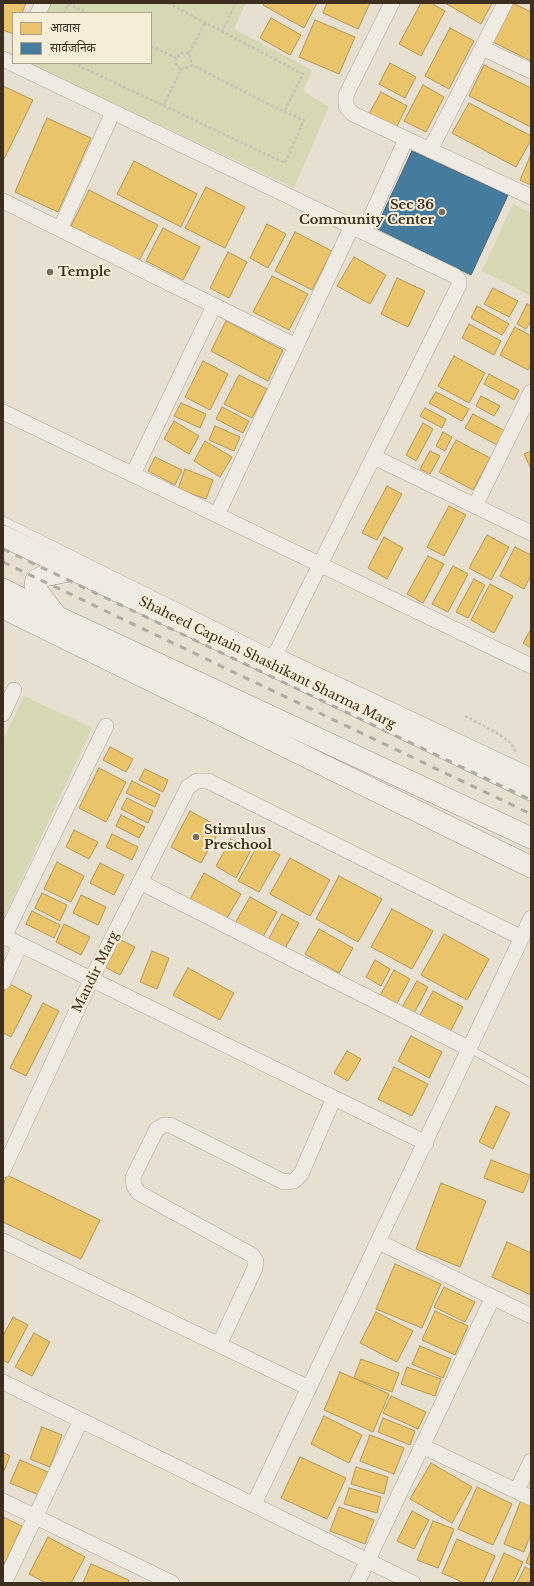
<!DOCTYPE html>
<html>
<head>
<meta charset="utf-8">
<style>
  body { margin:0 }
  #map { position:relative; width:534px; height:1586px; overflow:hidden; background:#e7e0d1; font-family:"Libre Baskerville","Noto Sans Devanagari",serif }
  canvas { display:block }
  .frame { position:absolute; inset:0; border:4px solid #3d2e20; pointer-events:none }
  .legend { position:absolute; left:12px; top:12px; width:140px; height:52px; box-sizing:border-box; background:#f7eed8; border:1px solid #ada18e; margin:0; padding:5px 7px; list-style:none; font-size:12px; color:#3d2e20 }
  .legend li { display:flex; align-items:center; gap:8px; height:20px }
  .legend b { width:20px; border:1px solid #ada18e }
</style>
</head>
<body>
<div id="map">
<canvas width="534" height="1586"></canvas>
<div class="frame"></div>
<ul class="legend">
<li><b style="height:11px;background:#e9c46a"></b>आवास</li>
<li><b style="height:11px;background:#457b9d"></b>सार्वजनिक</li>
</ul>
</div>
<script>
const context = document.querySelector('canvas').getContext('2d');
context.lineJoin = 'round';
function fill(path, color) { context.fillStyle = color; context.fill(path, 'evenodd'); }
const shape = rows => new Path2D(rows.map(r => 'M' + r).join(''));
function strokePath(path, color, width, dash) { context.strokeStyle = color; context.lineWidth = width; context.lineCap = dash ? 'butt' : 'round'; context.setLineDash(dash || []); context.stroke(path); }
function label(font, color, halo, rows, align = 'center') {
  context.font = font + ' "Libre Baskerville",serif'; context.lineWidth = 4; context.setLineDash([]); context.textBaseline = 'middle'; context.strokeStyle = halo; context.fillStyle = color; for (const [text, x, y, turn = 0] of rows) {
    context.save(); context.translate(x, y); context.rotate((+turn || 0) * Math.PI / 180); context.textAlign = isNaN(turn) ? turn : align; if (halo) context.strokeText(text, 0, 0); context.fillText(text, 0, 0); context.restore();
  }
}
fill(shape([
  [51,3,246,3,234,29,312,70,303,91,329,107,294,188,29,63,151,63,151,13,46,13],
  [513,204,531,213,531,296,482,271],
  [24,696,92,728,3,920,3,740]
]), '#d6d7b3');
const homes = shape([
  [3,3,26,3,22,13,13,13,13,34,3,30,3,3],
  [264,3,317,3,304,28,263,5,264,3],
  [327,3,370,3,358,29,323,13,327,3],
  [421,3,431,3,445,11,421,56,399,44,421,3],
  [445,3,492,3,481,24,445,3],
  [513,3,531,12,531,61,493,42,513,3],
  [271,18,301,35,290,55,260,38,271,18],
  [315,20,355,37,339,74,299,57,315,20],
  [450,28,474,41,449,89,425,76,450,28],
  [390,63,416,77,405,98,379,84,390,63],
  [484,65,531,88,531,127,469,96,484,65],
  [423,85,444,97,426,132,404,121,423,85],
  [3,86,33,100,3,161,3,86],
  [381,92,407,106,396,128,369,114,381,92],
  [469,103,531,136,531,140,516,167,452,133,469,103],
  [47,118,91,138,58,212,15,192,47,118],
  [531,154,531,185,520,180,531,154],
  [134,161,197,194,181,227,117,194,134,161],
  [206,187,245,207,225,248,185,228,206,187],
  [89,190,158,225,139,261,71,226,89,190],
  [267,224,286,234,268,268,250,258,267,224],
  [163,228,200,247,183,280,146,261,163,228],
  [295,232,332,251,312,290,275,271,295,232],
  [228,252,247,262,229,298,210,288,228,252],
  [354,257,386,275,370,304,337,286,354,257],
  [272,276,308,294,289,330,253,312,272,276],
  [397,278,425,291,408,327,381,314,397,278],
  [493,288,518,301,509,317,484,304,493,288],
  [527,304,531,306,531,321,526,329,517,324,527,304],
  [477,306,509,324,502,335,471,318,477,306],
  [226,321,283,350,268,381,211,351,226,321],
  [469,324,501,341,494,355,462,338,469,324],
  [515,327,531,336,531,364,528,370,500,355,515,327],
  [454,356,485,373,469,403,438,386,454,356],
  [203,361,228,374,210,410,185,397,203,361],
  [489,374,519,390,514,400,484,384,489,374],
  [239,375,267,389,252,418,224,404,239,375],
  [436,392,469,409,462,421,429,403,436,392],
  [481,396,500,406,494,416,476,406,481,396],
  [181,403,206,414,200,428,174,416,181,403],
  [222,407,249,421,243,433,216,419,222,407],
  [425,408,446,419,442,428,420,416,425,408],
  [473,414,505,431,497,445,465,428,473,414],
  [174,421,199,436,189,454,164,439,174,421],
  [423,423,433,429,416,461,406,455,423,423],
  [215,426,240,437,234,451,209,440,215,426],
  [443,432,452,437,445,451,436,446,443,432],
  [456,440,490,458,473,490,439,472,456,440],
  [205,441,232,457,220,477,194,461,205,441],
  [430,451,440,456,430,474,420,469,430,451],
  [531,451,531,469,524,454,531,451],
  [155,457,182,470,175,485,148,471,155,457],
  [185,469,213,480,206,499,178,489,185,469],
  [387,486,402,494,377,540,362,533,387,486],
  [449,506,466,515,444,556,427,547,449,506],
  [487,535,509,547,491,580,469,568,487,535],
  [384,537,403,548,387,579,368,568,384,537],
  [515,547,531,555,531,575,524,589,500,576,515,547],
  [428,556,444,564,423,603,407,594,428,556],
  [453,566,468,574,448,612,432,604,453,566],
  [474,579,485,585,468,618,456,612,474,579],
  [490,584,513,596,494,633,471,620,490,584],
  [531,629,531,648,523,643,531,629],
  [110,747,133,759,126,772,103,760,110,747],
  [99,768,126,782,106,822,79,808,99,768],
  [145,769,168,780,163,792,139,780,145,769],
  [132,781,160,795,155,807,126,793,132,781],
  [127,798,153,811,148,823,121,809,127,798],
  [190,811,221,828,201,863,171,847,190,811],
  [121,815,145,827,139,838,116,826,121,815],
  [74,830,98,842,89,859,66,847,74,830],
  [112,834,138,847,132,860,106,847,112,834],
  [231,839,251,850,236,878,216,866,231,839],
  [259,843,280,855,259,892,238,881,259,843],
  [290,858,330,880,310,916,270,894,290,858],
  [57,862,84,876,71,902,44,889,57,862],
  [100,863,124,875,114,895,90,883,100,863],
  [204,873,241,894,224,923,188,903,204,873],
  [339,876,382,899,358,942,316,919,339,876],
  [42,893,67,905,60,921,35,908,42,893],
  [81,895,106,907,98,925,73,913,81,895],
  [250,897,277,912,261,940,234,925,250,897],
  [392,909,433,931,412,969,371,947,392,909],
  [32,911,60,925,54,938,26,924,32,911],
  [282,914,299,923,283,952,267,942,282,914],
  [64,924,90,937,81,955,56,942,64,924],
  [319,929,353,948,339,973,305,954,319,929],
  [444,934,489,959,467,1000,421,975,444,934],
  [119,939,135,947,120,975,105,967,119,939],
  [152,951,169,958,157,989,140,982,152,951],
  [375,960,390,969,381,986,366,977,375,960],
  [188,968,234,993,220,1020,173,995,188,968],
  [394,970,410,979,396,1005,380,996,394,970],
  [417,981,428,987,413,1015,401,1009,417,981],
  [8,983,32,996,11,1037,3,1033,3,993,8,983],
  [433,991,463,1007,449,1034,419,1017,433,991],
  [43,1003,59,1011,26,1076,10,1068,43,1003],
  [411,1036,442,1052,429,1078,398,1061,411,1036],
  [347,1051,361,1059,348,1081,334,1073,347,1051],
  [394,1067,428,1084,412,1116,378,1099,394,1067],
  [496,1106,510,1113,493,1149,479,1142,496,1106],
  [491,1160,530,1175,523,1193,484,1178,491,1160],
  [7,1175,100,1220,81,1259,3,1222,3,1185,7,1175],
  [441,1183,486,1201,460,1267,416,1249,441,1183],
  [507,1242,531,1253,531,1295,492,1277,507,1242],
  [395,1264,441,1284,422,1328,376,1309,395,1264],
  [444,1287,475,1302,465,1322,434,1307,444,1287],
  [435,1311,468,1326,455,1355,422,1340,435,1311],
  [376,1312,413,1331,397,1362,360,1343,376,1312],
  [13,1317,28,1325,8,1363,3,1360,3,1336,13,1317],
  [34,1333,50,1342,32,1376,15,1367,34,1333],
  [420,1346,451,1359,443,1378,412,1364,420,1346],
  [361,1359,399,1373,392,1392,354,1378,361,1359],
  [407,1367,441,1379,435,1396,401,1384,407,1367],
  [340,1372,389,1394,373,1432,324,1410,340,1372],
  [391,1396,426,1412,418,1429,383,1413,391,1396],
  [324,1416,362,1435,349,1463,311,1444,324,1416],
  [383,1418,415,1431,410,1445,378,1432,383,1418],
  [42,1427,62,1435,50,1467,30,1459,42,1427],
  [370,1435,404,1448,394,1474,360,1461,370,1435],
  [3,1452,10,1456,3,1473,3,1452],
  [300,1457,346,1478,327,1519,281,1498,300,1457],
  [20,1460,48,1472,39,1495,10,1483,20,1460],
  [431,1463,472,1487,452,1523,410,1499,431,1463],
  [356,1467,388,1477,384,1494,351,1484,356,1467],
  [477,1487,512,1504,493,1545,458,1529,477,1487],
  [349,1488,381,1497,377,1513,344,1504,349,1488],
  [521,1500,531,1504,531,1533,524,1552,504,1544,521,1500],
  [339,1507,374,1520,365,1544,330,1531,339,1507],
  [412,1511,429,1520,414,1549,397,1541,412,1511],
  [3,1517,22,1526,5,1563,3,1563,3,1517],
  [433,1521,454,1529,438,1568,417,1560,433,1521],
  [48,1537,85,1557,71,1583,46,1583,29,1574,48,1537],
  [457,1539,495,1556,483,1583,464,1583,442,1573,457,1539],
  [531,1549,531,1565,526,1563,531,1549],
  [504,1553,523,1562,513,1583,491,1583,504,1553],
  [91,1564,129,1580,128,1583,83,1583,91,1564],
  [525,1567,531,1570,531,1583,517,1583,525,1567]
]);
fill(homes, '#e9c46a');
strokePath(homes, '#b59754', 1);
const public = shape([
  [412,151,508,195,471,275,376,228,412,151]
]);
fill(public, '#457b9d');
strokePath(public, '#436478', 1);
const lane = shape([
  [3,520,275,655,274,657],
  [470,1049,531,1083]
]);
const street = shape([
  [392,3,346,95,346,106,353,114,531,197],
  [38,13,43,3],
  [482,48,531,71],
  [3,59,455,276,459,280,459,285,275,655,531,776],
  [430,150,505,3],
  [3,201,296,346],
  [60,229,113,112],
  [364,232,406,139],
  [3,412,531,666],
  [374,457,531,533],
  [133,474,214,306],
  [475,506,531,392],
  [217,515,352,226],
  [3,714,14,690],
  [140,882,470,1049],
  [3,936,426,1143],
  [4,937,106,726],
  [3,982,20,945],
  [3,1170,91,980,188,787,197,781,208,781,522,938],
  [3,1241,309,1388],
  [379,1242,531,1316],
  [219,1345,255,1268,256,1261,252,1255,139,1193,134,1186,133,1177,157,1129,164,1125,170,1125,284,1182,294,1181,301,1174,334,1098],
  [3,1382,413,1583],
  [422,1446,531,1498],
  [517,1490,531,1461],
  [3,1501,172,1583],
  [254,1504,531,918],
  [4,1583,81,1420],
  [357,1583,493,1297]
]);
const secondary = shape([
  [3,536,531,790],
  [3,589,56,616,531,838],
  [3,608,531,867],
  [55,614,38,592,35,585,36,580,44,576,74,570]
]);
strokePath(lane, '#ada599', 8);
strokePath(street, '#ada599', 16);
strokePath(secondary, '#9c958a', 22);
strokePath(shape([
  [168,3,303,74,284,112],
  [68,4,87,13],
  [64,13,69,3],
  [222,32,236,3],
  [151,46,176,58],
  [189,53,205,23],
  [73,63,285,163,304,120,284,112,192,65],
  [163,106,181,70,192,65,189,53,181,53,176,58,175,63,181,70],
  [465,716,499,734,511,743,516,753]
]), '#c8c2b9', 2.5, [3, 2]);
strokePath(lane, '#efebe3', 7);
strokePath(street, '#efebe3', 15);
strokePath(secondary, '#efebe3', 21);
strokePath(shape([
  [3,549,531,800],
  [3,562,531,814]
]), '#afaaa2', 3, [7, 7]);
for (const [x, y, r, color] of [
  [442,212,4,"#786c5e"],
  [50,272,4,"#786c5e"],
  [196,837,4,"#786c5e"]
]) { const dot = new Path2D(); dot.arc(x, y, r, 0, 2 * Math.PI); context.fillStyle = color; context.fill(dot); strokePath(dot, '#f7eed8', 1.5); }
label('bold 13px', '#3d2e20', '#f7eed8', [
  ["Sec 36",434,205,"right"],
  ["Community Center",434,220,"right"],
  ["Temple",58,272],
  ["Stimulus",204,830],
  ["Preschool",204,845]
], 'left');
label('13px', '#3d2e20', '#f7eed8', [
  ["Shaheed Captain Shashikant Sharma Marg",267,663,26],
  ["Mandir Marg",96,972,-64]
]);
</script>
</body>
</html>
